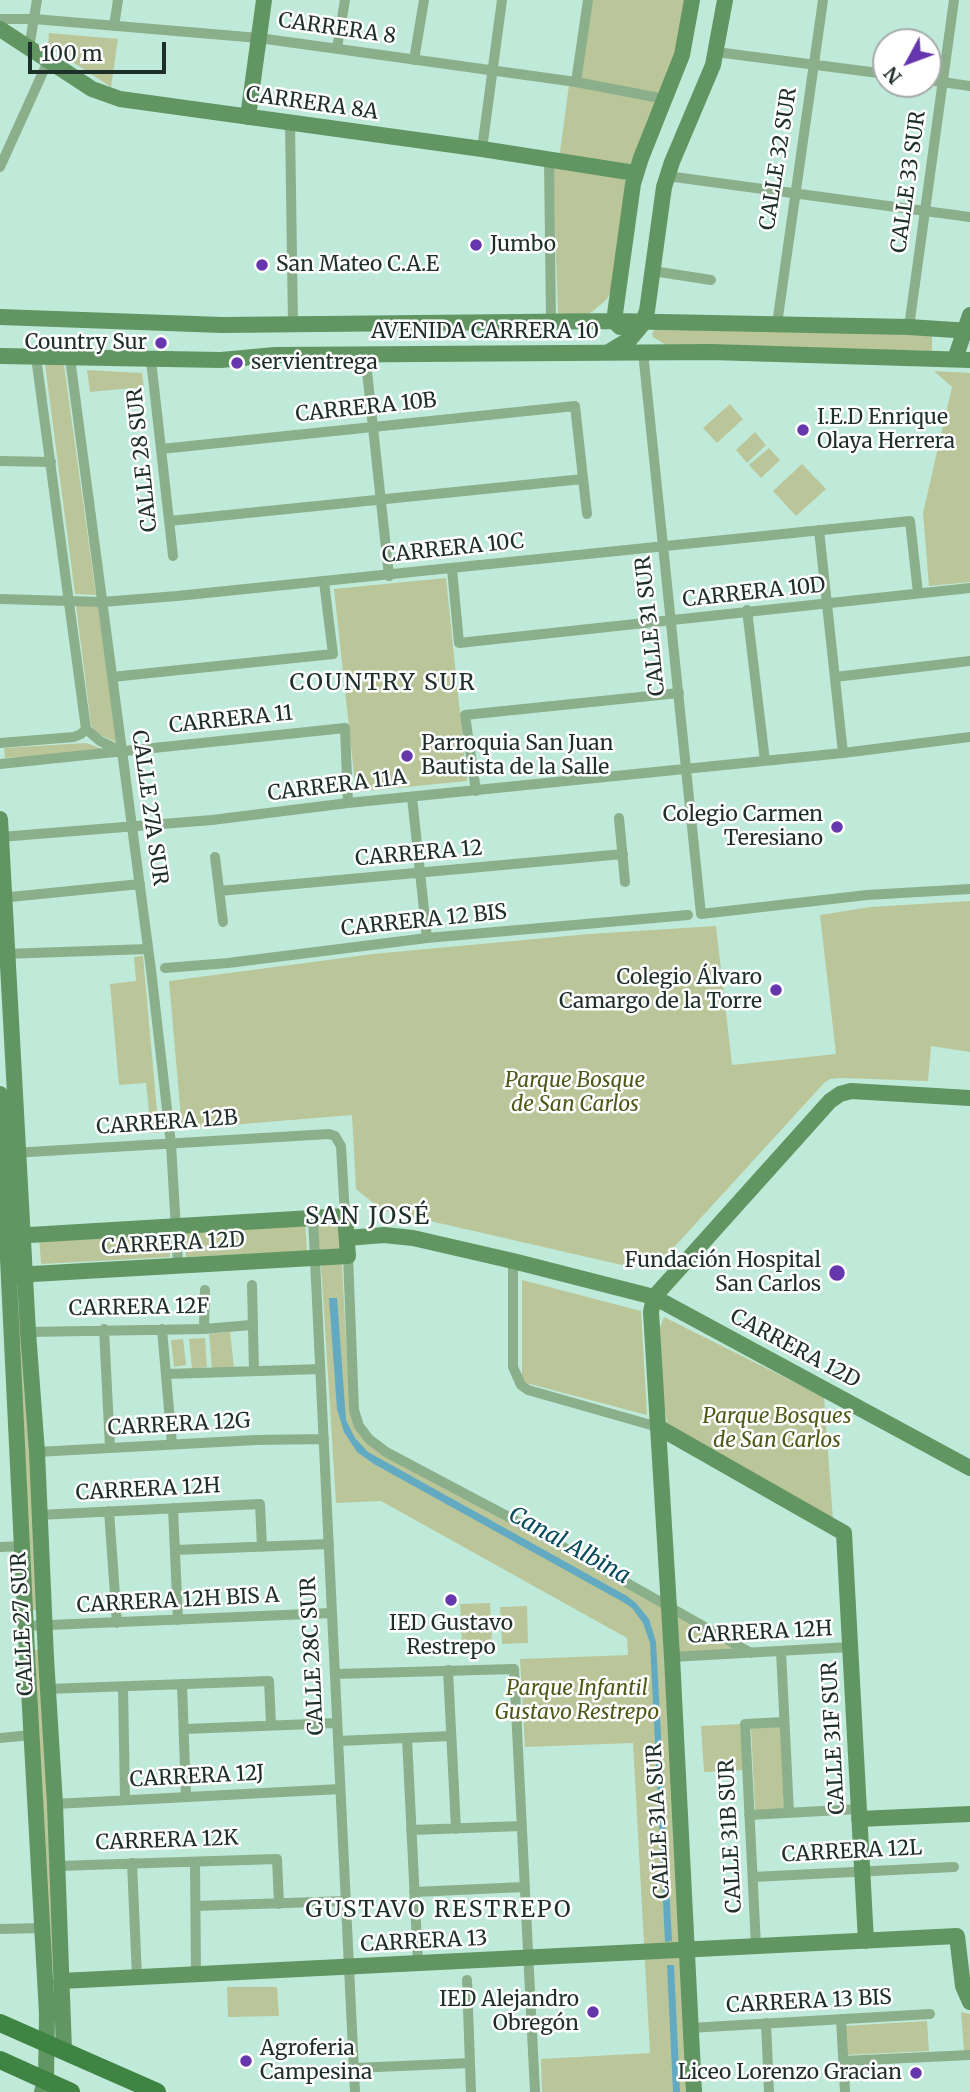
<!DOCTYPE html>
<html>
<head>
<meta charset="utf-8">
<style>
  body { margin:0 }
  #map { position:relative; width:970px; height:2092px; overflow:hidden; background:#bfeada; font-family:Merriweather,serif }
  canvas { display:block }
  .north { position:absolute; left:872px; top:28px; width:70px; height:70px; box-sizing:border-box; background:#fff; border:2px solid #a5aba9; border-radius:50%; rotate:229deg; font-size:19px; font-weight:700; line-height:28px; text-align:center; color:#1e2e28 }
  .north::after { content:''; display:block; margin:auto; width:24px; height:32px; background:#6636ad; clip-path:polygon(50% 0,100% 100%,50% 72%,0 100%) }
  .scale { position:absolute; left:28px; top:42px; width:138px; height:32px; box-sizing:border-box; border:4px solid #1e2e28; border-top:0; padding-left:9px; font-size:21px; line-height:24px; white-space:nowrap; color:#1e2e28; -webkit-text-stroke:5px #fff; paint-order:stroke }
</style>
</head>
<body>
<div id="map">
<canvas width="970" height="2092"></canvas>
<div class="north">N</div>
<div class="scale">100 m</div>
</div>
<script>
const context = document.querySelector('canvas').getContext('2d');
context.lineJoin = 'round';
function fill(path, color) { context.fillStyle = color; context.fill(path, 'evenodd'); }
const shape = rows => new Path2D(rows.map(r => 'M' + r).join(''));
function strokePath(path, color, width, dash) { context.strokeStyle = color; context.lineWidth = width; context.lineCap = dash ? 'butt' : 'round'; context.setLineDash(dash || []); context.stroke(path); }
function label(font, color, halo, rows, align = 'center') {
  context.font = font + ' Merriweather,serif'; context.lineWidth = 5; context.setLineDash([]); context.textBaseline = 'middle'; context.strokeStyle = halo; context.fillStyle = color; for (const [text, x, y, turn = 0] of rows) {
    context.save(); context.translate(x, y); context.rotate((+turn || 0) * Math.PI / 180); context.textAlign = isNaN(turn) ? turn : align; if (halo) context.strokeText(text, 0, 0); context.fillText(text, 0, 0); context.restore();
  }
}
fill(shape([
  [591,0,686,0,680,38,665,85,613,287,607,299,592,312,585,314,558,314,553,166,558,166,569,85,578,86],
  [49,33,118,39,111,87,48,46],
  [656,328,932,335,932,351,666,345,653,337,652,333],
  [45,364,64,365,96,595,75,594],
  [87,370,142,373,144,387,90,392],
  [934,371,970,373,970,582,929,586,923,513,952,387],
  [730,404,743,419,717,443,703,428],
  [755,432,766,445,747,463,736,450],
  [769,448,780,460,761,478,749,465],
  [802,464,826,489,796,516,773,491],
  [446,578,467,781,356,792,334,589],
  [76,605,98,606,116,742,96,733,91,725],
  [86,743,108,751,5,758,4,748],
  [970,901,970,1052,931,1046,928,1081,842,1078,830,1079,824,1083,667,1255,622,1265,382,1210,356,1189,352,1115,182,1129,169,981,373,954,589,934,716,926,732,1065,836,1054,820,915,871,907],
  [143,956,159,1133,151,1133,146,1083,119,1085,110,984,136,981,134,957],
  [339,1222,340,1249,319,1250,318,1223],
  [305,1223,307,1251,186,1257,184,1229],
  [168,1231,170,1257,41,1264,39,1237],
  [342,1264,349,1396,356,1428,490,1512,738,1650,669,1653,689,2092,542,2092,541,2059,650,2053,633,1743,525,1747,520,1659,628,1655,627,1638,381,1501,336,1503,321,1265],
  [522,1280,641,1311,647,1415,526,1383,522,1378],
  [15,1309,25,1321,39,1610,30,1610],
  [664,1317,824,1397,833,1520,667,1423,655,1341],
  [230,1332,234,1367,212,1369,209,1334],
  [205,1338,207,1367,192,1369,189,1339],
  [183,1339,186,1365,174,1367,171,1340],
  [490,1603,492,1642,462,1643,460,1604],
  [527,1606,528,1643,502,1644,500,1607],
  [31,1650,40,1650,57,1966,48,1967],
  [740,1724,743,1770,704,1772,701,1726],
  [780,1725,784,1809,755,1811,751,1727],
  [227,1987,277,1987,279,2016,228,2017],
  [961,2012,970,2014,970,2051,964,2051],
  [927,2021,929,2051,845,2055,843,2026]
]), '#bac699');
fill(shape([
  [329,1298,337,1298,346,1420,355,1438,368,1452,627,1596,636,1603,649,1619,656,1642,672,1941,665,1942,650,1643,643,1623,632,1608,623,1602,374,1464,357,1452,344,1432,337,1409],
  [667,1965,674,1965,680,2092,673,2092]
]), '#61aac2');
strokePath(shape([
  [0,19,34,19,259,38,576,82,665,99],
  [114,26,118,0],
  [29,48,37,0],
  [337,48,345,0],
  [716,52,886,74],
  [414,60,424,0],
  [928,80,970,86],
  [576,82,588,0],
  [290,123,293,325],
  [482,149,502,0],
  [549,159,551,321],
  [0,167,48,61],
  [667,176,970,217],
  [653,271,711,280],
  [777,324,823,0],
  [909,327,954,0],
  [643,352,701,914,867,895,970,889],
  [365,353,389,576],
  [36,357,86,729],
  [70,358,151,970,171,1144,178,1264],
  [151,360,173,556],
  [161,449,575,406,587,514],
  [0,461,51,462],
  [169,521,583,479],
  [819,530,843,753],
  [452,569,459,643,970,588],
  [0,599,102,602,177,596,910,521,918,593],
  [747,610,765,761],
  [112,677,333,654,324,582],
  [835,677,970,661],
  [86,729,100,741,119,750],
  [0,743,74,737,81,734,86,729],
  [0,764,345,728,348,803],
  [476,791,465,715,679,693],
  [412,797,427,938],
  [619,818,625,882],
  [0,837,212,820,348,803,843,753,970,737],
  [215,857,223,922],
  [219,891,623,854],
  [0,898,140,884],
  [4,954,148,949],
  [165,968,228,963,427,938,688,915],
  [13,1153,329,1134,335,1136,341,1146,345,1216],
  [313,1218,355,2092],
  [348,1256,354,1410,359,1426,369,1439,386,1452,535,1531,751,1653],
  [513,1261,513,1367,521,1385,528,1390,658,1427],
  [252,1285,254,1371],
  [104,1329,110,1448],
  [162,1329,172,1444],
  [204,1329,205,1290],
  [28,1332,204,1329,251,1325],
  [167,1374,320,1369],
  [37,1452,256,1440,324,1439],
  [173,1508,178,1620],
  [109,1511,117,1623],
  [39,1515,260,1504,262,1547],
  [0,1547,23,1546],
  [175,1550,329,1544],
  [26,1626,331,1613],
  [781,1651,789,1813],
  [672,1657,850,1647],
  [448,1670,456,1829],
  [335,1674,514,1669,535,2092],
  [182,1684,186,1797],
  [123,1687,125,1800],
  [47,1689,269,1681,271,1725],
  [185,1729,337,1723],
  [0,1738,31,1735],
  [407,1738,418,1963],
  [338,1741,451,1736],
  [55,1804,340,1789],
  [749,1815,859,1809],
  [411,1830,522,1826],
  [195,1862,196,1974],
  [132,1863,137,1977],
  [57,1866,277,1859,279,1904],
  [753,1877,954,1867],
  [414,1892,524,1887],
  [196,1906,346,1901],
  [0,1929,42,1928],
  [756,1946,745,1724,784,1722],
  [467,1980,471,2092],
  [841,2019,845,2092],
  [766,2023,769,2092],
  [690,2028,930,2014],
  [843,2061,970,2055],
  [354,2068,470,2063]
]), '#8caf8b', 10);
strokePath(shape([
  [0,29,92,89,120,99,482,149,635,173],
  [248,117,264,0],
  [0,317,222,325,614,321,909,327,970,331],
  [620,327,614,321,633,184,641,158,682,55,692,0],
  [610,351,630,339,641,326,647,311,664,187,672,162,713,65,725,0],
  [0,356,221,360,275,355,711,352,970,360],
  [955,359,970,315],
  [0,819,28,1332,37,1452,46,1658,55,1804,64,2050],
  [0,1094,28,1672,47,2014,46,2080,42,2092],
  [13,1236,345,1216,348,1256,15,1275],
  [347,1238,384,1235,413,1238,513,1261,654,1297,970,1468],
  [654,1297,651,1312,672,1657,694,2092],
  [654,1297,830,1101,840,1094,851,1091,970,1098],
  [658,1427,844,1533,866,1941],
  [859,1819,970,1814],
  [61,1981,957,1936,963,1986,970,2002]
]), '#619662', 16);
strokePath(shape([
  [0,2023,157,2092],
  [0,2060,71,2092]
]), '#408443', 18);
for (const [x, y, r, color] of [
  [476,245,7,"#6636ad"],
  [262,265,7,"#6636ad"],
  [161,343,7,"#6636ad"],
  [237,363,7,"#6636ad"],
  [803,430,7,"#6636ad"],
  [407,756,7,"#6636ad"],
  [837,827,7,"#6636ad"],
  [776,990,7,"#6636ad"],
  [837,1273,9,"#6636ad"],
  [451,1600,7,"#6636ad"],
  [593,2012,7,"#6636ad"],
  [246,2061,7,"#6636ad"],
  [916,2073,7,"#6636ad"]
]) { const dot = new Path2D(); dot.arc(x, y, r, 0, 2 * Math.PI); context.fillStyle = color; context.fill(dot); strokePath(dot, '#fff', 2.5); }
label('21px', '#1e2e28', '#fff', [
  ["CARRERA 8",337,29,8],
  ["CARRERA 8A",312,104,8],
  ["CALLE 32 SUR",779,159,-81],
  ["CALLE 33 SUR",909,182,-82],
  ["AVENIDA CARRERA 10",485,332],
  ["CARRERA 10B",366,408,-6],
  ["CALLE 28 SUR",143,460,-96],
  ["CARRERA 10C",453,549,-6],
  ["CARRERA 10D",754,593,-6],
  ["CALLE 31 SUR",651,626,-96],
  ["CARRERA 11",231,720,-6],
  ["CARRERA 11A",337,786,-7],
  ["CALLE 27A SUR",149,808,82],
  ["CARRERA 12",419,854,-5],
  ["CARRERA 12 BIS",424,921,-6],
  ["CARRERA 12B",167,1123,-4],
  ["CARRERA 12D",173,1244,-3],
  ["CARRERA 12F",139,1308,-1],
  ["CARRERA 12D",795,1349,28],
  ["CARRERA 12G",179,1425,-3],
  ["CARRERA 12H",148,1490,-3],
  ["CARRERA 12H BIS A",178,1601,-3],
  ["CALLE 27 SUR",23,1624,-93],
  ["CARRERA 12H",760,1633,-3],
  ["CALLE 28C SUR",313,1656,-93],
  ["CALLE 31F SUR",834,1738,-93],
  ["CARRERA 12J",197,1777,-3],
  ["CALLE 31A SUR",659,1821,-93],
  ["CALLE 31B SUR",731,1836,-93],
  ["CARRERA 12K",167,1841,-2],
  ["CARRERA 12L",852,1852,-3],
  ["CARRERA 13",424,1942,-3],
  ["CARRERA 13 BIS",809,2002,-3]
]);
label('21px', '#1e2e28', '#fff', [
  ["Jumbo",490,245],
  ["San Mateo C.A.E",276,265],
  ["Country Sur",147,343,"right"],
  ["servientrega",251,363],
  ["I.E.D Enrique",817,418],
  ["Olaya Herrera",817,442],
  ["Parroquia San Juan",421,744],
  ["Bautista de la Salle",421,768],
  ["Colegio Carmen",823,815,"right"],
  ["Teresiano",823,839,"right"],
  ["Colegio Álvaro",762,978,"right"],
  ["Camargo de la Torre",762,1002,"right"],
  ["Fundación Hospital",821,1261,"right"],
  ["San Carlos",821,1285,"right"],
  ["IED Gustavo",451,1624,"center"],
  ["Restrepo",451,1648,"center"],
  ["IED Alejandro",579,2000,"right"],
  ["Obregón",579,2024,"right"],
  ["Agroferia",260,2049],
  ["Campesina",260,2073],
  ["Liceo Lorenzo Gracian",902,2073,"right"]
], 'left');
label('italic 21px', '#4e5919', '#fff', [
  ["Parque Bosque",575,1081],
  ["de San Carlos",575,1105],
  ["Parque Bosques",777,1417],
  ["de San Carlos",777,1441],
  ["Parque Infantil",577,1689],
  ["Gustavo Restrepo",577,1713]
]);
context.letterSpacing = '2px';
label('23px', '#1e2e28', '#fff', [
  ["COUNTRY SUR",383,683],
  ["GUSTAVO RESTREPO",439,1910]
]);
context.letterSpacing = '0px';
label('italic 23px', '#094b5c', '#fff', [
  ["Canal Albina",569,1546,29]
]);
context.letterSpacing = '2px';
label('24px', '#1e2e28', '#fff', [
  ["SAN JOSÉ",368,1217]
]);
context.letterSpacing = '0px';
</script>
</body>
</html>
